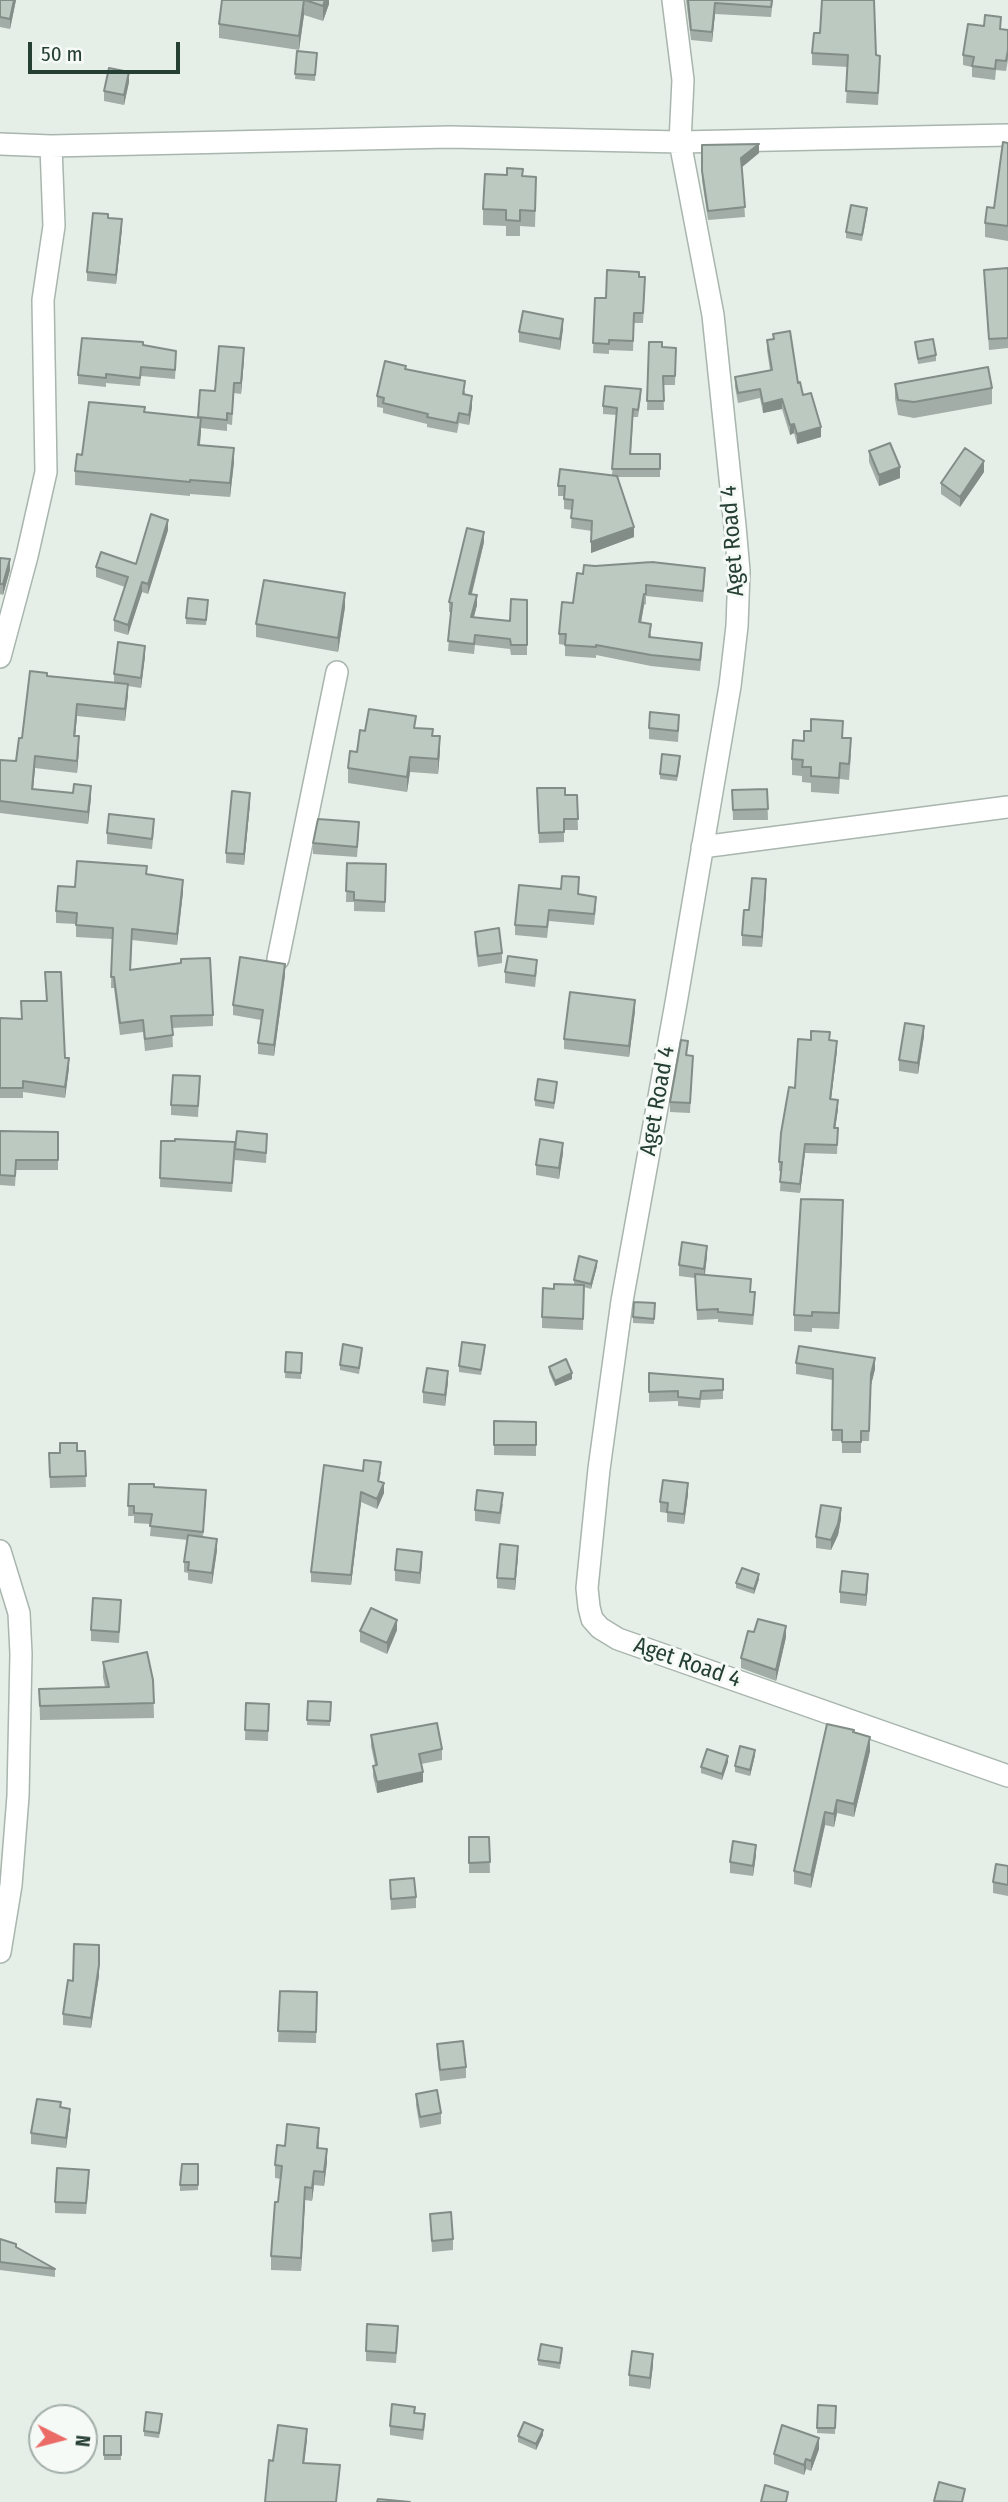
<!DOCTYPE html>
<html>
<head>
<meta charset="utf-8">
<style>
  body { margin:0 }
  #map { position:relative; width:1008px; height:2502px; overflow:hidden; background:#e6eee8; font-family:"Fira Sans Condensed",sans-serif }
  canvas { display:block }
  .north { position:absolute; left:28px; top:2404px; width:70px; height:70px; box-sizing:border-box; background:#f6faf7; border:2px solid #a2afa9; border-radius:50%; rotate:96deg; font-size:19px; font-weight:700; line-height:28px; text-align:center; color:#253f33 }
  .north::after { content:''; display:block; margin:auto; width:24px; height:32px; background:#eb6b67; clip-path:polygon(50% 0,100% 100%,50% 72%,0 100%) }
  .scale { position:absolute; left:28px; top:42px; width:152px; height:32px; box-sizing:border-box; border:4px solid #253f33; border-top:0; padding-left:9px; font-size:21px; line-height:24px; white-space:nowrap; color:#253f33; -webkit-text-stroke:5px #f6faf7; paint-order:stroke }
</style>
</head>
<body>
<div id="map">
<canvas width="1008" height="2502"></canvas>
<div class="north">N</div>
<div class="scale">50 m</div>
</div>
<script>
const context = document.querySelector('canvas').getContext('2d');
context.lineJoin = 'round';
const shape = rows => new Path2D(rows.map(r => 'M' + r).join(''));
function strokePath(path, color, width, dash) { context.strokeStyle = color; context.lineWidth = width; context.lineCap = dash ? 'butt' : 'round'; context.setLineDash(dash || []); context.stroke(path); }
function fill(path, color) { context.fillStyle = color; context.fill(path, 'evenodd'); }
function label(font, color, halo, rows, align = 'center') {
  context.font = font + ' "Fira Sans Condensed",sans-serif'; context.lineWidth = 6; context.setLineDash([]); context.textBaseline = 'middle'; context.strokeStyle = halo; context.fillStyle = color; for (const [text, x, y, turn = 0] of rows) {
    context.save(); context.translate(x, y); context.rotate((+turn || 0) * Math.PI / 180); context.textAlign = isNaN(turn) ? turn : align; if (halo) context.strokeText(text, 0, 0); context.fillText(text, 0, 0); context.restore();
  }
}
const minor = shape([
  [673,0,683,80,680,142,713,315,735,526,739,571,737,626,730,686,676,1003,622,1301,599,1469,587,1588,589,1607,592,1619,600,1628,618,1639,1008,1776],
  [0,144,51,146,450,137,680,142,1008,135],
  [0,657,27,556,46,472,43,300,54,226,51,146],
  [702,847,1008,807],
  [278,959,337,672],
  [0,1551,19,1613,21,1654,18,1796,11,1885,0,1952]
]);
strokePath(minor, '#a8b6ae', 24);
strokePath(minor, '#fff', 21);
fill(shape([
  [0,0,16,0,10,29,0,27],
  [222,0,329,0,329,4,323,21,304,15,299,50,219,38,219,24],
  [686,0,773,0,771,17,715,14,712,42,691,40],
  [1001,29,1008,30,1008,60,1006,71,996,70,995,80,972,77,972,67,963,65,963,55],
  [297,51,317,53,315,81,295,79],
  [812,53,876,55,880,68,878,105,846,103,848,67,812,65],
  [129,82,124,105,104,101,104,91],
  [1008,143,1008,241,985,237,985,223,994,208],
  [702,145,759,153,742,167,745,217,708,220,702,180],
  [523,176,536,192,535,227,520,226,520,236,506,236,506,226,483,225,483,209],
  [867,213,862,241,846,238,846,232],
  [108,218,122,228,116,284,87,281,87,272],
  [1008,268,1008,348,989,350,984,270],
  [639,277,645,287,643,323,634,323,633,351,609,350,609,354,593,353,595,298,606,298],
  [563,329,560,350,519,342,519,332],
  [773,334,798,383,821,437,797,444,794,433,790,435,782,409,763,413,760,398,738,403,735,387,735,377,770,370,767,350,767,340,773,339],
  [649,342,662,347,676,348,675,385,663,385,664,410,647,410],
  [915,342,936,355,936,361,918,364],
  [143,345,176,360,175,379,141,376,140,386,106,383,106,387,78,384,78,375],
  [244,359,241,394,234,393,232,425,227,424,227,431,201,428,200,445,234,462,230,497,190,494,190,496,75,485,75,471,82,455,145,412,198,418,215,391],
  [406,369,465,391,465,394,472,407,469,425,459,423,457,433,427,427,427,424,383,413,383,408,377,407,377,396],
  [895,384,992,388,992,404,914,418,898,415,895,399],
  [641,397,638,417,633,417,631,454,660,454,660,477,617,477,634,537,591,553,592,531,571,528,572,510,564,509,564,496,558,496,558,486,612,475,617,415,603,414,603,406],
  [869,451,900,478,879,486,869,462],
  [984,472,960,507,941,494,941,483],
  [168,530,148,594,142,592,128,635,114,631,114,620,125,587,96,577,96,567,136,564],
  [484,542,472,594,477,605,474,617,510,621,527,600,527,655,511,655,510,649,475,645,474,654,448,651,451,612,449,612,449,602],
  [0,558,10,570,3,595,0,594],
  [595,566,705,578,703,602,646,596,646,604,644,605,641,622,651,634,651,637,702,653,700,671,651,666,596,655,596,658,565,656,565,645,559,644,559,634,573,603,583,574],
  [208,605,206,625,186,624,186,618],
  [345,607,338,652,256,637,256,624],
  [145,656,141,688,128,686,125,721,77,716,75,736,79,748,77,773,35,768,33,789,91,798,88,824,0,813,0,760,16,761,22,738,47,676,114,683,114,674],
  [679,726,678,742,649,739,649,728],
  [416,728,433,736,440,751,438,774,410,772,407,792,348,783,348,768,357,752,365,731],
  [843,738,851,754,849,780,840,779,839,794,811,792,811,783,802,782,802,776,792,775,792,759,804,741],
  [680,762,677,781,660,779,660,774],
  [537,788,565,795,577,795,578,830,564,830,564,842,539,843],
  [767,789,768,820,733,820,732,790],
  [250,803,244,865,226,863,226,853],
  [154,830,152,849,107,844,107,833],
  [359,833,357,857,313,854,313,843],
  [347,863,386,864,385,912,354,911,354,902,346,902],
  [147,874,183,892,177,945,132,940,131,970,213,1015,213,1026,172,1028,173,1047,145,1051,143,1032,120,1035,114,988,111,988,112,939,76,937,76,924,56,923,56,911,75,887],
  [579,888,579,895,596,908,594,925,549,921,547,938,515,935,515,925,561,889],
  [766,890,762,947,742,946,742,935,749,910],
  [475,932,502,953,502,963,478,967,475,943],
  [537,970,535,987,505,983,505,972],
  [285,975,274,1056,258,1054,258,1043,261,1020,233,1015,233,1005],
  [635,1011,629,1057,564,1049,564,1039],
  [0,1018,65,1058,69,1068,65,1098,23,1092,23,1098,0,1098],
  [924,1036,918,1074,899,1071,899,1060],
  [830,1040,837,1050,831,1099,838,1109,835,1128,838,1128,837,1154,805,1153,800,1193,780,1191,781,1171,779,1171,779,1162,795,1088],
  [688,1051,687,1055,693,1056,690,1113,670,1112,670,1102],
  [200,1076,198,1117,171,1115,171,1105],
  [557,1087,554,1109,535,1106,535,1100],
  [0,1131,58,1132,58,1170,16,1170,15,1186,0,1185],
  [161,1141,235,1152,232,1192,160,1187],
  [267,1144,266,1163,235,1160,235,1149],
  [563,1153,559,1179,536,1175,536,1165],
  [843,1216,839,1329,812,1328,812,1332,794,1331,794,1315],
  [707,1256,705,1275,750,1292,755,1301,753,1325,718,1322,718,1319,697,1320,695,1278,679,1276,679,1265],
  [597,1266,591,1289,584,1287,583,1330,542,1328,542,1317,554,1289,574,1285,574,1280],
  [655,1303,654,1324,633,1323,633,1317],
  [485,1350,481,1375,459,1372,459,1366],
  [286,1352,302,1353,301,1379,285,1378],
  [362,1353,359,1374,340,1370,340,1365],
  [796,1363,875,1369,871,1385,869,1441,861,1441,861,1453,842,1453,842,1441,832,1441,833,1380,796,1374],
  [549,1367,572,1379,555,1386,549,1372],
  [649,1373,723,1379,723,1399,701,1400,700,1408,678,1406,678,1401,649,1402],
  [448,1382,445,1406,423,1403,423,1392],
  [494,1421,536,1422,536,1456,494,1455],
  [85,1451,86,1487,50,1488,49,1464,60,1453],
  [363,1471,381,1472,379,1482,384,1493,377,1509,361,1502,351,1585,311,1582,311,1572],
  [129,1484,154,1487,206,1500,203,1537,217,1550,212,1584,188,1580,188,1573,184,1572,184,1562,188,1540,150,1536,151,1524,134,1523,134,1516,128,1516],
  [688,1494,684,1524,667,1522,667,1513,660,1512,660,1502],
  [503,1504,500,1524,475,1521,475,1510],
  [841,1519,838,1535,831,1550,816,1548,816,1537],
  [518,1556,515,1590,497,1588,497,1578],
  [422,1562,420,1584,395,1581,395,1570],
  [759,1579,754,1594,736,1588,736,1583],
  [868,1585,866,1606,840,1603,840,1592],
  [121,1610,119,1643,91,1641,91,1630],
  [397,1630,387,1654,360,1642,360,1631],
  [786,1637,776,1681,741,1668,741,1658],
  [103,1662,153,1680,154,1718,40,1720,39,1689,105,1687,103,1677],
  [308,1701,331,1702,330,1726,307,1725],
  [246,1703,269,1704,268,1741,245,1740],
  [854,1732,870,1751,854,1817,837,1813,834,1827,825,1825,811,1888,794,1884,794,1871],
  [371,1735,442,1749,442,1760,421,1764,423,1782,377,1793,373,1776,373,1766,375,1765,371,1746],
  [755,1755,750,1776,735,1772,735,1766],
  [728,1762,722,1780,701,1773,701,1767],
  [469,1837,489,1837,490,1873,469,1873],
  [756,1855,753,1876,730,1873,730,1862],
  [1008,1866,1008,1896,993,1893,993,1882],
  [390,1880,416,1897,416,1908,391,1910],
  [99,1976,91,2028,63,2025,63,2014,73,1981],
  [280,1991,317,1992,316,2043,278,2042],
  [437,2044,466,2067,466,2078,440,2081,437,2055],
  [416,2094,441,2113,441,2124,420,2128,416,2105],
  [61,2107,70,2119,66,2148,31,2144,31,2133],
  [319,2141,319,2148,327,2162,324,2186,314,2185,312,2201,305,2200,301,2271,271,2270,271,2256,281,2179,275,2178,275,2165,285,2146],
  [198,2164,198,2190,180,2191,180,2185],
  [89,2181,86,2214,55,2213,55,2202],
  [430,2214,453,2239,453,2250,432,2252],
  [0,2239,16,2247,55,2268,55,2277,0,2270],
  [398,2337,396,2363,366,2361,366,2351],
  [562,2353,560,2369,538,2365,538,2360],
  [653,2365,650,2389,629,2386,629,2375],
  [818,2405,836,2406,835,2434,817,2433],
  [415,2413,425,2424,423,2440,390,2435,390,2426],
  [162,2419,159,2438,144,2436,144,2431],
  [543,2435,536,2450,518,2442,518,2436],
  [104,2436,121,2436,121,2460,104,2460],
  [819,2449,811,2471,806,2469,804,2475,774,2464,774,2454]
]), '#a1ada6');
fill(shape([
  [14,0,16,0,10,29,10,19],
  [304,0,304,15,299,50,299,36],
  [325,0,329,0,329,4,323,21,323,6],
  [715,3,715,14,712,42,712,32],
  [129,72,129,82,124,105,124,95],
  [759,144,759,153,741,168,741,158],
  [122,219,122,228,116,284,116,275],
  [563,319,563,329,560,350,560,339],
  [244,348,244,359,241,394,241,383],
  [472,396,472,407,469,425,469,415],
  [782,399,782,409,763,413,763,404],
  [201,418,201,432,198,459,198,445],
  [794,424,794,433,790,435,790,425],
  [821,427,821,437,797,444,797,434],
  [234,448,234,462,230,497,230,483],
  [984,461,984,472,960,507,960,497],
  [900,467,900,478,879,486,879,475],
  [168,520,168,530,148,594,148,584],
  [634,527,634,537,591,553,591,542],
  [484,532,484,542,469,604,469,594],
  [10,559,10,570,3,595,3,584],
  [142,582,142,592,128,635,128,625],
  [345,593,345,607,338,652,338,638],
  [644,594,644,605,639,633,639,622],
  [477,595,477,605,471,627,471,617],
  [145,646,145,656,141,688,141,678],
  [128,684,128,696,125,721,125,709],
  [77,704,77,716,74,748,74,736],
  [79,736,79,748,77,773,77,761],
  [440,736,440,751,438,774,438,759],
  [35,756,35,768,32,801,32,789],
  [410,757,410,772,407,792,407,777],
  [91,786,91,798,88,824,88,812],
  [250,793,250,803,244,865,244,854],
  [766,879,766,890,762,947,762,937],
  [183,880,183,892,177,945,177,934],
  [285,964,285,975,274,1056,274,1045],
  [635,1000,635,1011,629,1057,629,1046],
  [924,1026,924,1036,918,1074,918,1063],
  [837,1041,837,1050,830,1108,830,1099],
  [69,1058,69,1068,65,1098,65,1087],
  [838,1100,838,1109,834,1137,834,1128],
  [563,1143,563,1153,559,1179,559,1168],
  [805,1144,805,1153,800,1193,800,1184],
  [843,1200,843,1216,839,1329,839,1313],
  [707,1246,707,1256,704,1279,704,1269],
  [597,1261,597,1266,591,1289,591,1284],
  [875,1358,875,1369,871,1385,869,1441,871,1374],
  [448,1371,448,1382,445,1406,445,1395],
  [572,1373,572,1379,555,1386,555,1381],
  [384,1483,384,1493,377,1509,377,1499],
  [688,1483,688,1494,684,1524,684,1514],
  [361,1492,361,1502,351,1585,351,1575],
  [841,1508,841,1519,838,1535,831,1550,831,1540],
  [217,1539,217,1550,212,1584,212,1573],
  [518,1546,518,1556,515,1590,515,1579],
  [422,1552,422,1562,420,1584,420,1573],
  [759,1574,759,1579,754,1594,754,1589],
  [868,1574,868,1585,866,1606,866,1595],
  [397,1620,397,1630,387,1654,387,1643],
  [786,1626,786,1637,776,1681,776,1670],
  [870,1737,870,1751,854,1817,854,1804],
  [755,1750,755,1755,750,1776,750,1770],
  [728,1756,728,1762,722,1780,722,1774],
  [423,1772,423,1782,377,1793,377,1782],
  [837,1800,837,1813,834,1827,834,1814],
  [825,1812,825,1825,811,1888,811,1875],
  [756,1845,756,1855,753,1876,753,1866],
  [99,1945,99,1976,91,2028,91,2018],
  [70,2109,70,2119,66,2148,66,2138],
  [327,2149,327,2162,324,2186,324,2172],
  [314,2171,314,2185,312,2201,312,2188],
  [305,2187,305,2200,301,2271,301,2258],
  [653,2354,653,2365,650,2389,650,2378],
  [307,2429,307,2440,303,2473,303,2463],
  [543,2430,543,2435,536,2450,536,2444],
  [819,2438,819,2449,811,2471,811,2461],
  [806,2459,806,2469,804,2475,804,2465]
]), '#838d87');
const building = shape([
  [0,0,14,0,10,19,0,17,0,0],
  [222,0,304,0,299,36,219,24,222,0],
  [305,0,325,0,323,6,305,0],
  [688,0,772,0,771,7,715,3,712,32,691,30,688,0],
  [822,0,874,0,876,55,880,56,878,93,846,91,848,55,812,53,814,33,820,33,822,0],
  [985,15,1001,17,1000,29,1008,30,1008,50,1006,61,996,60,995,69,972,66,974,57,963,55,968,24,984,26,985,15],
  [297,51,317,53,315,75,295,74,297,51],
  [109,68,129,72,124,95,104,91,109,68],
  [1003,142,1008,143,1008,226,985,223,987,207,994,208,1003,142],
  [759,144,741,158,745,207,708,211,702,171,702,145,759,144],
  [507,168,523,169,522,176,536,177,535,211,520,210,520,221,506,220,506,210,483,209,485,174,507,175,507,168],
  [851,205,867,208,862,235,846,232,851,205],
  [93,213,108,214,108,218,122,219,116,275,87,272,93,213],
  [1008,268,1008,338,989,339,984,270,1008,268],
  [607,270,639,272,639,277,645,277,643,313,634,313,633,341,609,340,609,344,593,343,595,298,606,298,607,270],
  [523,311,563,319,560,339,519,332,523,311],
  [790,331,798,383,800,382,803,395,811,393,821,427,797,434,794,424,790,425,782,399,763,404,760,389,738,393,735,377,772,370,767,340,774,339,773,334,790,331],
  [82,338,143,342,143,345,176,351,175,370,141,367,140,378,106,374,106,378,78,375,82,338],
  [933,339,936,355,918,359,915,342,933,339],
  [649,342,662,342,662,347,676,348,675,376,663,376,664,401,647,401,649,342],
  [219,346,244,348,241,383,234,383,232,414,227,413,227,420,198,417,200,390,215,391,219,346],
  [385,361,406,366,405,369,465,381,463,394,472,396,469,415,459,413,457,423,427,417,428,414,383,403,384,398,377,396,385,361],
  [988,367,992,388,914,402,898,400,895,384,988,367],
  [605,386,641,389,638,410,633,409,630,454,660,454,660,469,612,469,617,408,603,406,605,386],
  [89,402,145,407,144,412,201,418,198,445,234,448,230,483,190,480,190,482,75,471,77,454,82,455,89,402],
  [890,443,900,467,879,475,869,451,890,443],
  [965,448,984,461,960,497,941,483,965,448],
  [560,469,617,476,634,527,591,542,592,521,571,518,573,500,564,499,565,486,558,486,560,469],
  [151,514,168,520,148,584,142,582,128,625,114,620,128,577,96,567,101,552,136,564,151,514],
  [467,528,484,532,469,594,477,595,471,617,510,621,511,599,527,600,527,645,511,645,510,639,475,635,474,644,448,641,452,603,449,602,467,528],
  [0,558,10,559,3,584,0,584,0,558],
  [652,562,705,568,703,591,646,585,646,594,644,594,639,622,651,624,649,637,702,643,700,660,651,655,596,645,596,647,565,645,566,634,559,634,562,602,573,603,577,573,583,574,584,565,595,566,652,562],
  [264,580,345,593,338,638,256,624,264,580],
  [188,598,208,600,206,620,186,618,188,598],
  [118,642,145,646,141,678,114,674,118,642],
  [30,671,47,673,47,676,128,684,125,709,77,704,74,736,79,736,77,761,35,756,32,789,73,793,74,784,91,786,88,812,0,801,0,760,16,761,19,738,22,738,30,671],
  [369,709,416,716,414,728,433,729,432,736,440,736,438,759,410,757,407,777,348,768,350,751,357,752,360,730,365,731,369,709],
  [650,712,679,715,678,731,649,728,650,712],
  [811,719,843,721,842,738,851,738,849,764,840,763,839,778,811,776,811,767,802,767,803,760,792,759,793,740,804,741,804,731,811,731,811,719],
  [662,754,680,756,677,776,660,774,662,754],
  [537,788,565,788,565,795,577,795,578,819,564,819,564,832,539,833,537,788],
  [767,789,768,809,733,810,732,790,767,789],
  [232,791,250,793,244,854,226,853,232,791],
  [109,814,154,819,152,839,107,833,109,814],
  [318,819,359,822,357,847,313,843,318,819],
  [77,861,147,866,146,874,183,880,177,934,132,929,130,970,181,963,181,959,210,958,213,1015,171,1016,173,1035,145,1039,143,1020,120,1023,114,977,111,977,113,928,76,925,77,913,56,911,58,886,75,887,77,861],
  [347,863,386,864,385,902,354,900,354,892,346,891,347,863],
  [562,876,579,877,578,894,596,897,594,914,549,910,547,927,515,925,519,885,561,889,562,876],
  [752,878,766,879,762,937,742,935,744,910,749,910,752,878],
  [499,928,502,953,478,956,475,932,499,928],
  [508,956,537,960,535,976,505,972,508,956],
  [240,957,285,964,274,1045,258,1043,263,1010,233,1005,240,957],
  [45,972,61,972,65,1058,69,1058,65,1087,23,1081,23,1088,0,1088,0,1018,22,1019,21,1001,47,1001,45,972],
  [570,992,635,1000,629,1046,564,1039,570,992],
  [905,1023,924,1026,918,1063,899,1060,905,1023],
  [811,1031,830,1032,829,1040,837,1041,830,1099,838,1100,834,1128,838,1128,837,1145,805,1144,800,1184,780,1182,782,1162,779,1162,781,1133,789,1087,795,1088,798,1039,811,1040,811,1031],
  [681,1040,688,1041,686,1055,693,1056,690,1103,670,1102,681,1040],
  [173,1075,200,1076,198,1106,171,1105,173,1075],
  [538,1079,557,1082,554,1103,535,1100,538,1079],
  [0,1131,58,1132,58,1160,16,1160,15,1176,0,1175,0,1131],
  [237,1131,267,1134,266,1153,235,1149,237,1131],
  [175,1139,235,1142,232,1183,160,1178,161,1141,175,1141,175,1139],
  [540,1139,563,1143,559,1168,536,1165,540,1139],
  [801,1199,843,1200,839,1313,812,1312,812,1316,794,1315,801,1199],
  [682,1242,707,1246,704,1269,679,1265,682,1242],
  [579,1256,597,1261,591,1284,574,1280,579,1256],
  [695,1274,751,1279,750,1292,755,1292,753,1315,718,1312,718,1309,697,1310,695,1274],
  [554,1284,584,1285,583,1319,542,1317,543,1288,554,1289,554,1284],
  [634,1302,655,1303,654,1319,633,1317,634,1302],
  [462,1342,485,1345,481,1370,459,1366,462,1342],
  [343,1344,362,1348,359,1368,340,1365,343,1344],
  [799,1346,875,1358,871,1374,869,1431,861,1431,861,1442,842,1442,842,1430,832,1430,833,1369,796,1363,799,1346],
  [286,1352,302,1353,301,1373,285,1372,286,1352],
  [566,1359,572,1373,555,1381,549,1367,566,1359],
  [427,1368,448,1371,445,1395,423,1392,427,1368],
  [649,1373,723,1379,723,1390,701,1391,700,1399,678,1397,678,1391,649,1392,649,1373],
  [494,1421,536,1422,536,1445,494,1445,494,1421],
  [60,1443,77,1443,77,1451,85,1451,86,1476,50,1477,49,1453,60,1453,60,1443],
  [364,1460,381,1462,378,1481,384,1483,377,1499,361,1492,351,1575,311,1572,324,1465,363,1471,364,1460],
  [663,1480,688,1483,684,1514,667,1512,668,1503,660,1502,663,1480],
  [129,1484,154,1484,154,1487,206,1490,203,1532,150,1526,152,1514,134,1513,134,1506,128,1506,129,1484],
  [477,1490,503,1493,500,1513,475,1510,477,1490],
  [821,1505,841,1508,838,1524,831,1540,816,1537,821,1505],
  [188,1535,217,1539,212,1573,188,1570,189,1562,184,1562,188,1535],
  [500,1544,518,1546,515,1579,497,1578,500,1544],
  [397,1549,422,1552,420,1573,395,1570,397,1549],
  [742,1568,759,1574,754,1589,736,1583,742,1568],
  [842,1571,868,1574,866,1595,840,1592,842,1571],
  [93,1598,121,1600,119,1632,91,1630,93,1598],
  [371,1608,397,1620,387,1643,360,1631,371,1608],
  [758,1619,786,1626,776,1670,741,1658,748,1631,754,1632,758,1619],
  [147,1652,153,1680,154,1703,40,1706,39,1689,109,1687,103,1662,147,1652],
  [308,1701,331,1702,330,1721,307,1720,308,1701],
  [246,1703,269,1704,268,1731,245,1730,246,1703],
  [437,1723,442,1749,419,1754,423,1772,377,1782,373,1766,377,1765,371,1735,437,1723],
  [827,1724,854,1730,853,1732,870,1737,854,1804,837,1800,834,1814,825,1812,811,1875,794,1871,827,1724],
  [740,1746,755,1750,750,1770,735,1766,740,1746],
  [707,1749,728,1756,722,1774,701,1767,707,1749],
  [469,1837,489,1837,490,1862,469,1863,469,1837],
  [733,1841,756,1845,753,1866,730,1862,733,1841],
  [996,1864,1008,1866,1008,1885,993,1882,996,1864],
  [414,1878,416,1897,391,1899,390,1880,414,1878],
  [74,1944,99,1945,99,1965,91,2018,63,2014,68,1980,73,1981,74,1944],
  [280,1991,317,1992,316,2032,278,2031,280,1991],
  [463,2041,466,2067,440,2070,437,2044,463,2041],
  [437,2090,441,2113,420,2117,416,2094,437,2090],
  [37,2099,61,2102,60,2107,70,2109,66,2138,31,2133,37,2099],
  [287,2124,319,2128,317,2148,327,2149,324,2172,314,2171,312,2188,305,2187,301,2258,271,2256,275,2202,278,2202,282,2166,275,2165,277,2145,285,2146,287,2124],
  [182,2164,198,2164,198,2185,180,2185,182,2164],
  [57,2168,89,2170,86,2203,55,2202,57,2168],
  [451,2212,453,2239,432,2241,430,2214,451,2212],
  [0,2239,16,2244,16,2247,55,2269,0,2262,0,2239],
  [367,2324,398,2326,396,2353,366,2351,367,2324],
  [541,2344,562,2348,560,2363,538,2360,541,2344],
  [632,2351,653,2354,650,2378,629,2375,632,2351],
  [392,2404,415,2407,414,2413,425,2414,423,2430,390,2426,392,2404],
  [818,2405,836,2406,835,2428,817,2428,818,2405],
  [146,2412,162,2414,159,2433,144,2431,146,2412],
  [524,2422,543,2430,536,2444,518,2436,524,2422],
  [278,2425,307,2429,303,2463,340,2465,336,2502,265,2502,269,2460,273,2461,278,2425],
  [782,2425,819,2438,811,2461,806,2459,804,2465,774,2454,782,2425],
  [104,2436,121,2436,121,2455,104,2455,104,2436],
  [939,2482,965,2489,962,2502,934,2501,939,2482],
  [765,2485,788,2492,786,2502,761,2502,765,2485],
  [378,2499,410,2502,377,2502,378,2499]
]);
fill(building, '#bbc9c1');
strokePath(building, '#838d87', 2);
label('23px', '#253f33', '#f6faf7', [
  ["Aget Road 4",733,541,-94],
  ["Aget Road 4",658,1101,-80],
  ["Aget Road 4",687,1663,19]
]);
</script>
</body>
</html>
